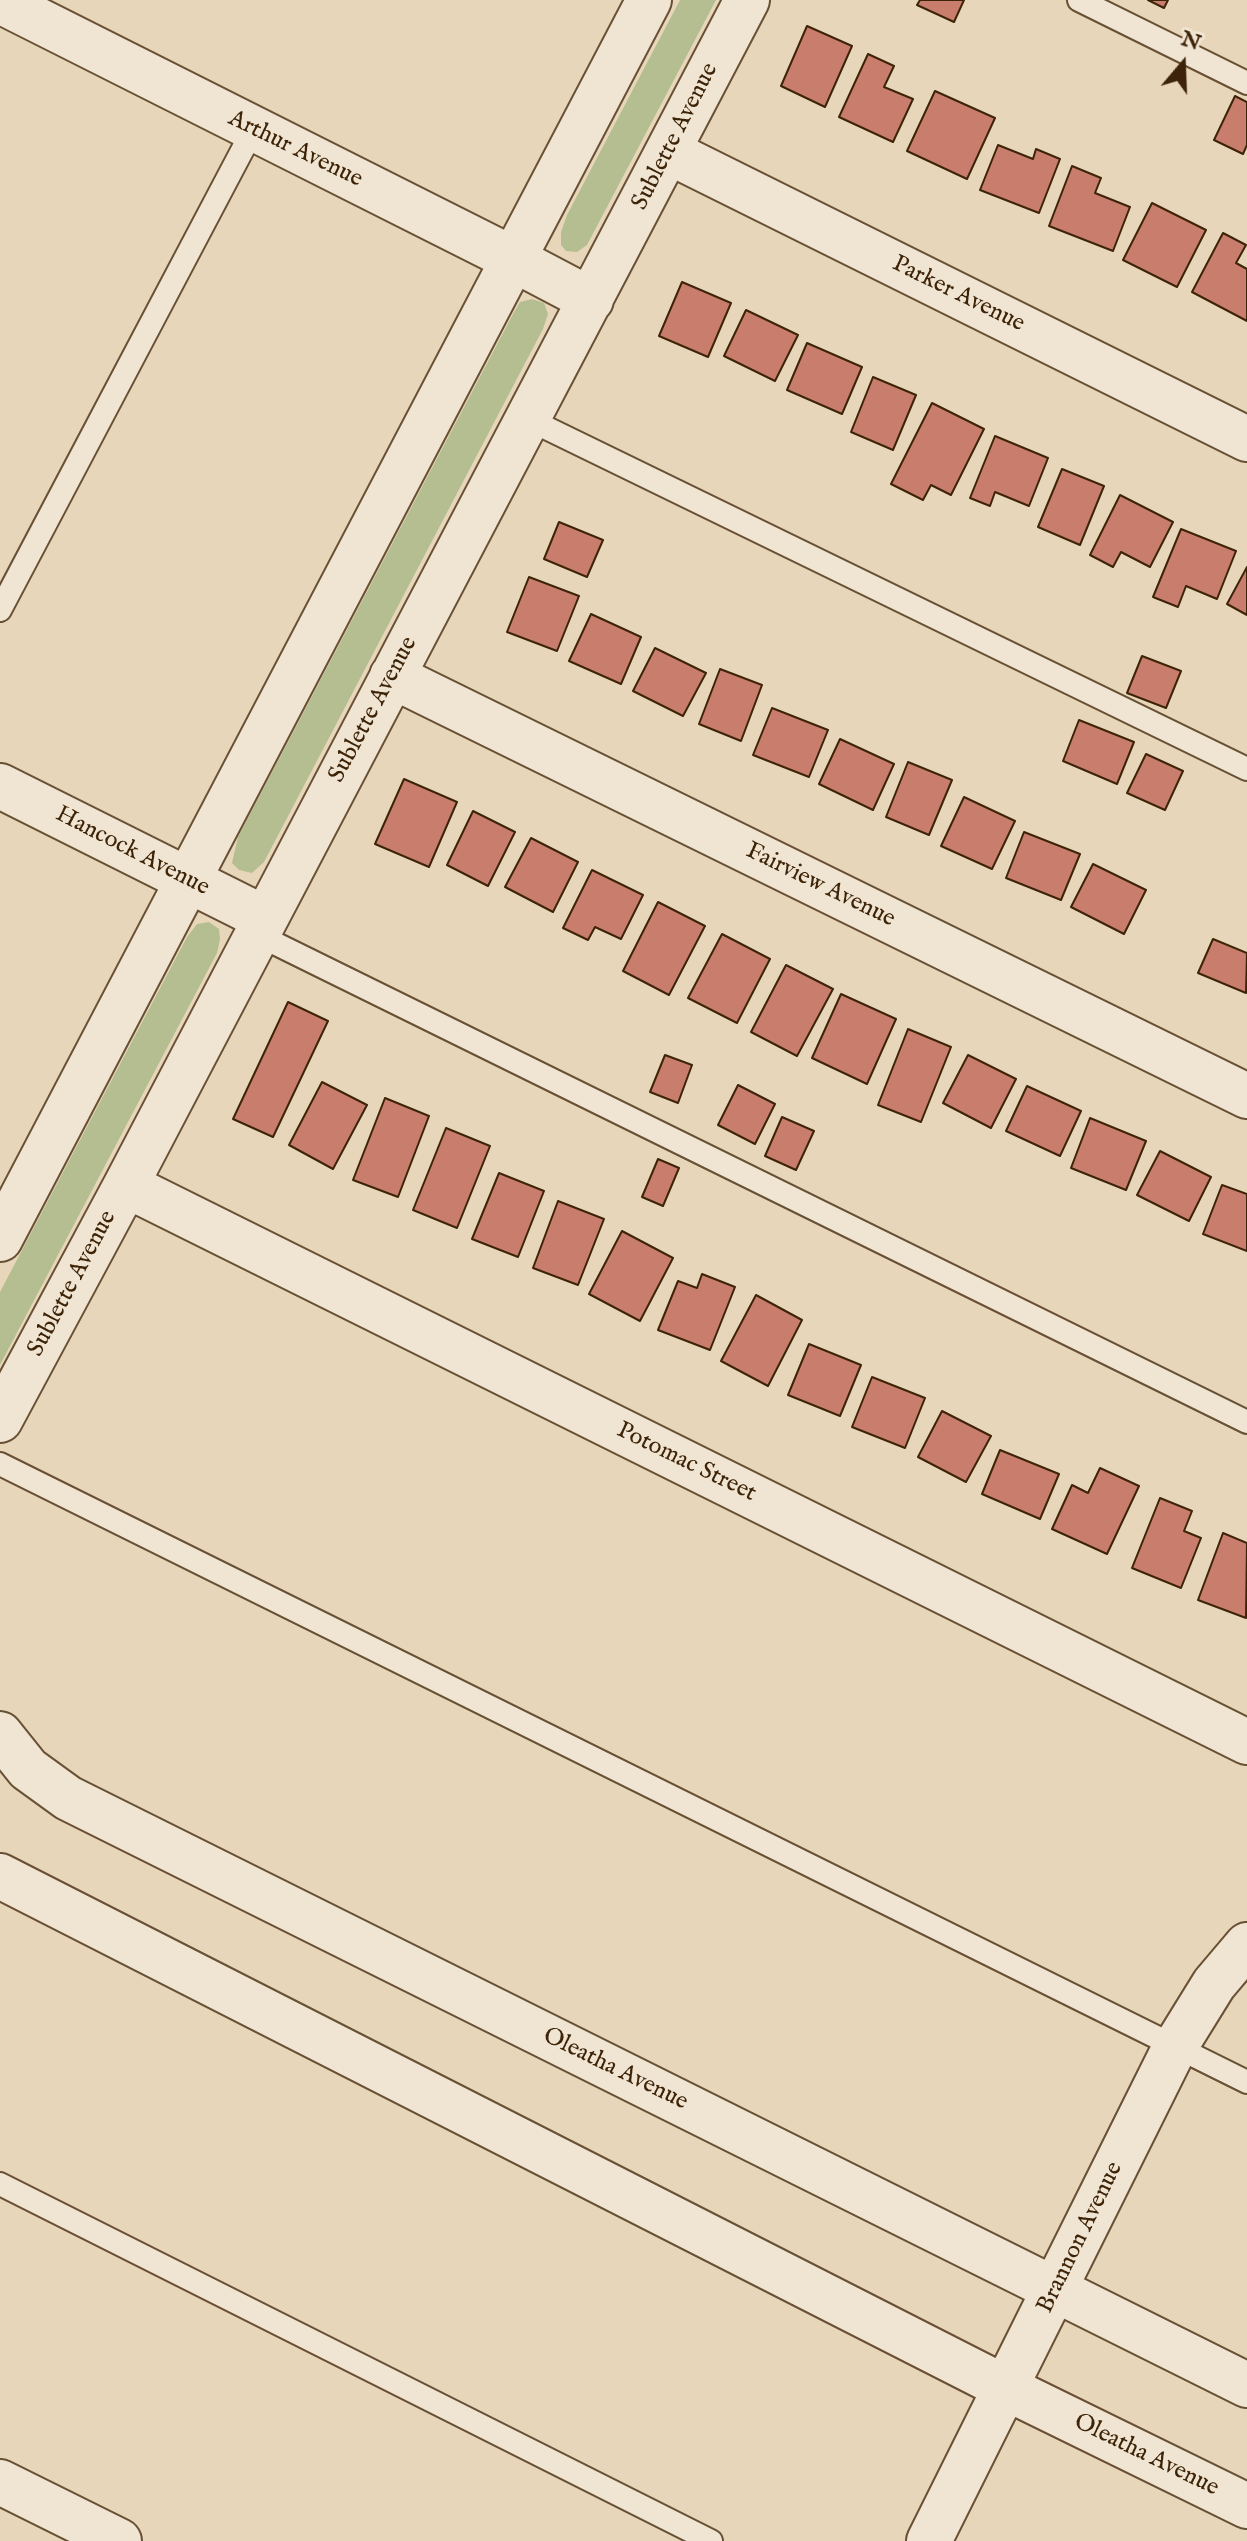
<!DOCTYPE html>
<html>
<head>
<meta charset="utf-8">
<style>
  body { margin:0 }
  #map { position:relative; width:1247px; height:2541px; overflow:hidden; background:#e8d6ba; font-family:"IM FELL English",serif }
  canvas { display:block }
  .north { position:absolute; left:1143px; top:24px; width:80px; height:80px; -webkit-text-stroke:6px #f0e4d2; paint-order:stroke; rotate:19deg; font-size:22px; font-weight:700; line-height:32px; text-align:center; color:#3d2408 }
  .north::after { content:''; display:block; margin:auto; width:28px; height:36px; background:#3d2408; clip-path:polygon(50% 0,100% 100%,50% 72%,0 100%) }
</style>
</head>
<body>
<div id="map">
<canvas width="1247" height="2541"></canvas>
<div class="north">N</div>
</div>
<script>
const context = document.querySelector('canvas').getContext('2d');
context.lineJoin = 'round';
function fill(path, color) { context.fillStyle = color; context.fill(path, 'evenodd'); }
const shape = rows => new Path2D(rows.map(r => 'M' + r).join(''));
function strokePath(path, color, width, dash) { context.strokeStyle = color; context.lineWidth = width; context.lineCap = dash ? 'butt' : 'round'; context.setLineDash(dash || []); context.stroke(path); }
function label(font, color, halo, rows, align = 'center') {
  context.font = font + ' "IM FELL English",serif'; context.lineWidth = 8; context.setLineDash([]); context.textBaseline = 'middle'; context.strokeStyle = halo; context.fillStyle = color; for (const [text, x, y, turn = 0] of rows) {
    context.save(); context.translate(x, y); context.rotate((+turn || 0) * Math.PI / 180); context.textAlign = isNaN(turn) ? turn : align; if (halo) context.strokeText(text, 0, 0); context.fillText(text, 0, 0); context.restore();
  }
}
fill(shape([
  [680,0,716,0,587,245,577,252,566,251,561,245,561,232,567,215],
  [532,299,544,303,548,314,543,329,264,862,252,873,239,870,232,863,238,837,513,314,520,302],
  [209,922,219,929,220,939,217,953,0,1365,0,1292,187,937,197,924]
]), '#b5be90');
const building = shape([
  [920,0,964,0,954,22,917,5,920,0],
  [1148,0,1168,0,1164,8,1148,0],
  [807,26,852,46,825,107,781,86,807,26],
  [868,54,894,66,884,87,913,99,893,142,839,117,868,54],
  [935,91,995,118,967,179,907,151,935,91],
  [1235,96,1247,102,1247,145,1243,154,1214,140,1235,96],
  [998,145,1033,159,1036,149,1060,159,1039,213,980,190,998,145],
  [1072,166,1101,178,1095,193,1130,207,1113,251,1049,226,1072,166],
  [1152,203,1206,230,1177,287,1123,260,1152,203],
  [1223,233,1246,245,1236,263,1247,269,1247,321,1192,292,1223,233],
  [682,282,731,303,708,357,659,336,682,282],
  [746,310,798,335,775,381,724,356,746,310],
  [807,343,862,367,842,414,787,390,807,343],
  [873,377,916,395,893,450,851,432,873,377],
  [932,403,984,429,951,495,931,485,923,500,891,484,932,403],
  [995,436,1048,458,1029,506,995,492,990,506,970,498,995,436],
  [1062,469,1104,486,1080,545,1038,527,1062,469],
  [1120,495,1173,522,1150,567,1121,552,1113,567,1090,555,1120,495],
  [559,522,603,540,587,577,544,559,559,522],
  [1181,529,1236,551,1217,599,1186,586,1178,607,1153,597,1181,529],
  [1247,567,1247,615,1227,604,1247,567],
  [529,577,579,596,557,651,507,632,529,577],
  [591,614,641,637,621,684,569,661,591,614],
  [655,648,706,673,683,716,633,691,655,648],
  [1142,656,1181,671,1166,708,1127,693,1142,656],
  [720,669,762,685,741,741,699,724,720,669],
  [772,708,828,730,809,777,753,755,772,708],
  [1079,720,1134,742,1117,784,1063,761,1079,720],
  [840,739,894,764,873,810,819,784,840,739],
  [1146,754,1183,771,1165,810,1127,793,1146,754],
  [908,762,952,780,929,835,886,817,908,762],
  [404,779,457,802,429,867,375,844,404,779],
  [964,797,1015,821,992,869,941,846,964,797],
  [473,811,515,832,488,886,447,865,473,811],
  [1024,832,1080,854,1061,900,1006,878,1024,832],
  [531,838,578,862,553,912,505,887,531,838],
  [1093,864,1146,890,1124,934,1071,907,1093,864],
  [592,870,643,895,621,939,595,927,588,940,563,928,592,870],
  [658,902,705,926,669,995,623,971,658,902],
  [722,934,770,959,737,1023,688,998,722,934],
  [1213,939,1247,953,1246,993,1198,973,1213,939],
  [786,965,833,989,797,1056,751,1032,786,965],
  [841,994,896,1019,867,1084,812,1058,841,994],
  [288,1002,328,1021,273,1137,233,1119,288,1002],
  [908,1029,951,1047,921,1122,878,1105,908,1029],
  [665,1055,692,1065,678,1103,650,1092,665,1055],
  [968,1055,1016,1079,991,1128,943,1103,968,1055],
  [322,1082,367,1105,333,1169,289,1145,322,1082],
  [738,1085,775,1104,755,1144,718,1125,738,1085],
  [1027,1086,1081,1111,1060,1156,1006,1131,1027,1086],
  [385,1098,429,1116,398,1197,353,1180,385,1098],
  [782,1117,814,1131,796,1170,765,1156,782,1117],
  [1090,1118,1146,1141,1126,1190,1071,1168,1090,1118],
  [446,1128,490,1146,457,1228,413,1210,446,1128],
  [1160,1151,1211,1177,1189,1221,1137,1195,1160,1151],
  [658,1159,679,1168,663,1206,642,1197,658,1159],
  [499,1173,544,1191,518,1257,472,1239,499,1173],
  [1222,1185,1247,1194,1247,1251,1203,1234,1222,1185],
  [558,1201,604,1219,578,1285,533,1268,558,1201],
  [622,1231,673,1258,640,1321,589,1294,622,1231],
  [702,1274,735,1287,710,1350,658,1330,678,1281,697,1288,702,1274],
  [756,1295,802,1320,768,1386,721,1361,756,1295],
  [809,1344,861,1365,840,1416,788,1395,809,1344],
  [872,1377,925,1398,905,1448,852,1427,872,1377],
  [942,1411,991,1436,966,1482,918,1457,942,1411],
  [1000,1450,1059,1474,1040,1519,982,1494,1000,1450],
  [1100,1468,1139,1486,1107,1554,1052,1529,1072,1485,1088,1493,1100,1468],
  [1160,1498,1192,1511,1184,1531,1201,1538,1181,1588,1132,1568,1160,1498],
  [1223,1533,1247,1543,1246,1618,1198,1600,1223,1533]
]);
fill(building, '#c97d6c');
strokePath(building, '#3d2408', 2);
const lane = shape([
  [1079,0,1247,83],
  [528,419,1247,769],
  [0,610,253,130],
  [256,934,1247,1422],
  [0,1464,1247,2082],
  [0,2184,711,2541]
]);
const street = shape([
  [0,1,513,259,591,300],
  [669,152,1247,439],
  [392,676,1247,1096],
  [0,786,264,918],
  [126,1185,1247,1742],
  [0,1239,649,0],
  [0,1420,126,1185,747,0],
  [0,1734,28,1769,68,1798,1247,2385],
  [0,1876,1006,2388,1247,2506],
  [0,2482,119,2541],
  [929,2541,1175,2047,1214,1984,1247,1945]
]);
strokePath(lane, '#685034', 26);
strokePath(street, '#685034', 48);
strokePath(lane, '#f0e4d2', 22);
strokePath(street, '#f0e4d2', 44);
label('24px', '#3d2408', '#f0e4d2', [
  ["Sublette Avenue",676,137,-63],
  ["Arthur Avenue",295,150,26],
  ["Parker Avenue",958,295,26],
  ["Sublette Avenue",374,710,-62],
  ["Hancock Avenue",132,852,27],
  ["Fairview Avenue",820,886,26],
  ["Sublette Avenue",73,1284,-62],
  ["Potomac Street",686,1463,26],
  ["Oleatha Avenue",615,2070,26],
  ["Brannon Avenue",1081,2238,-64],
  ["Oleatha Avenue",1146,2456,26]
]);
</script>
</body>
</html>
